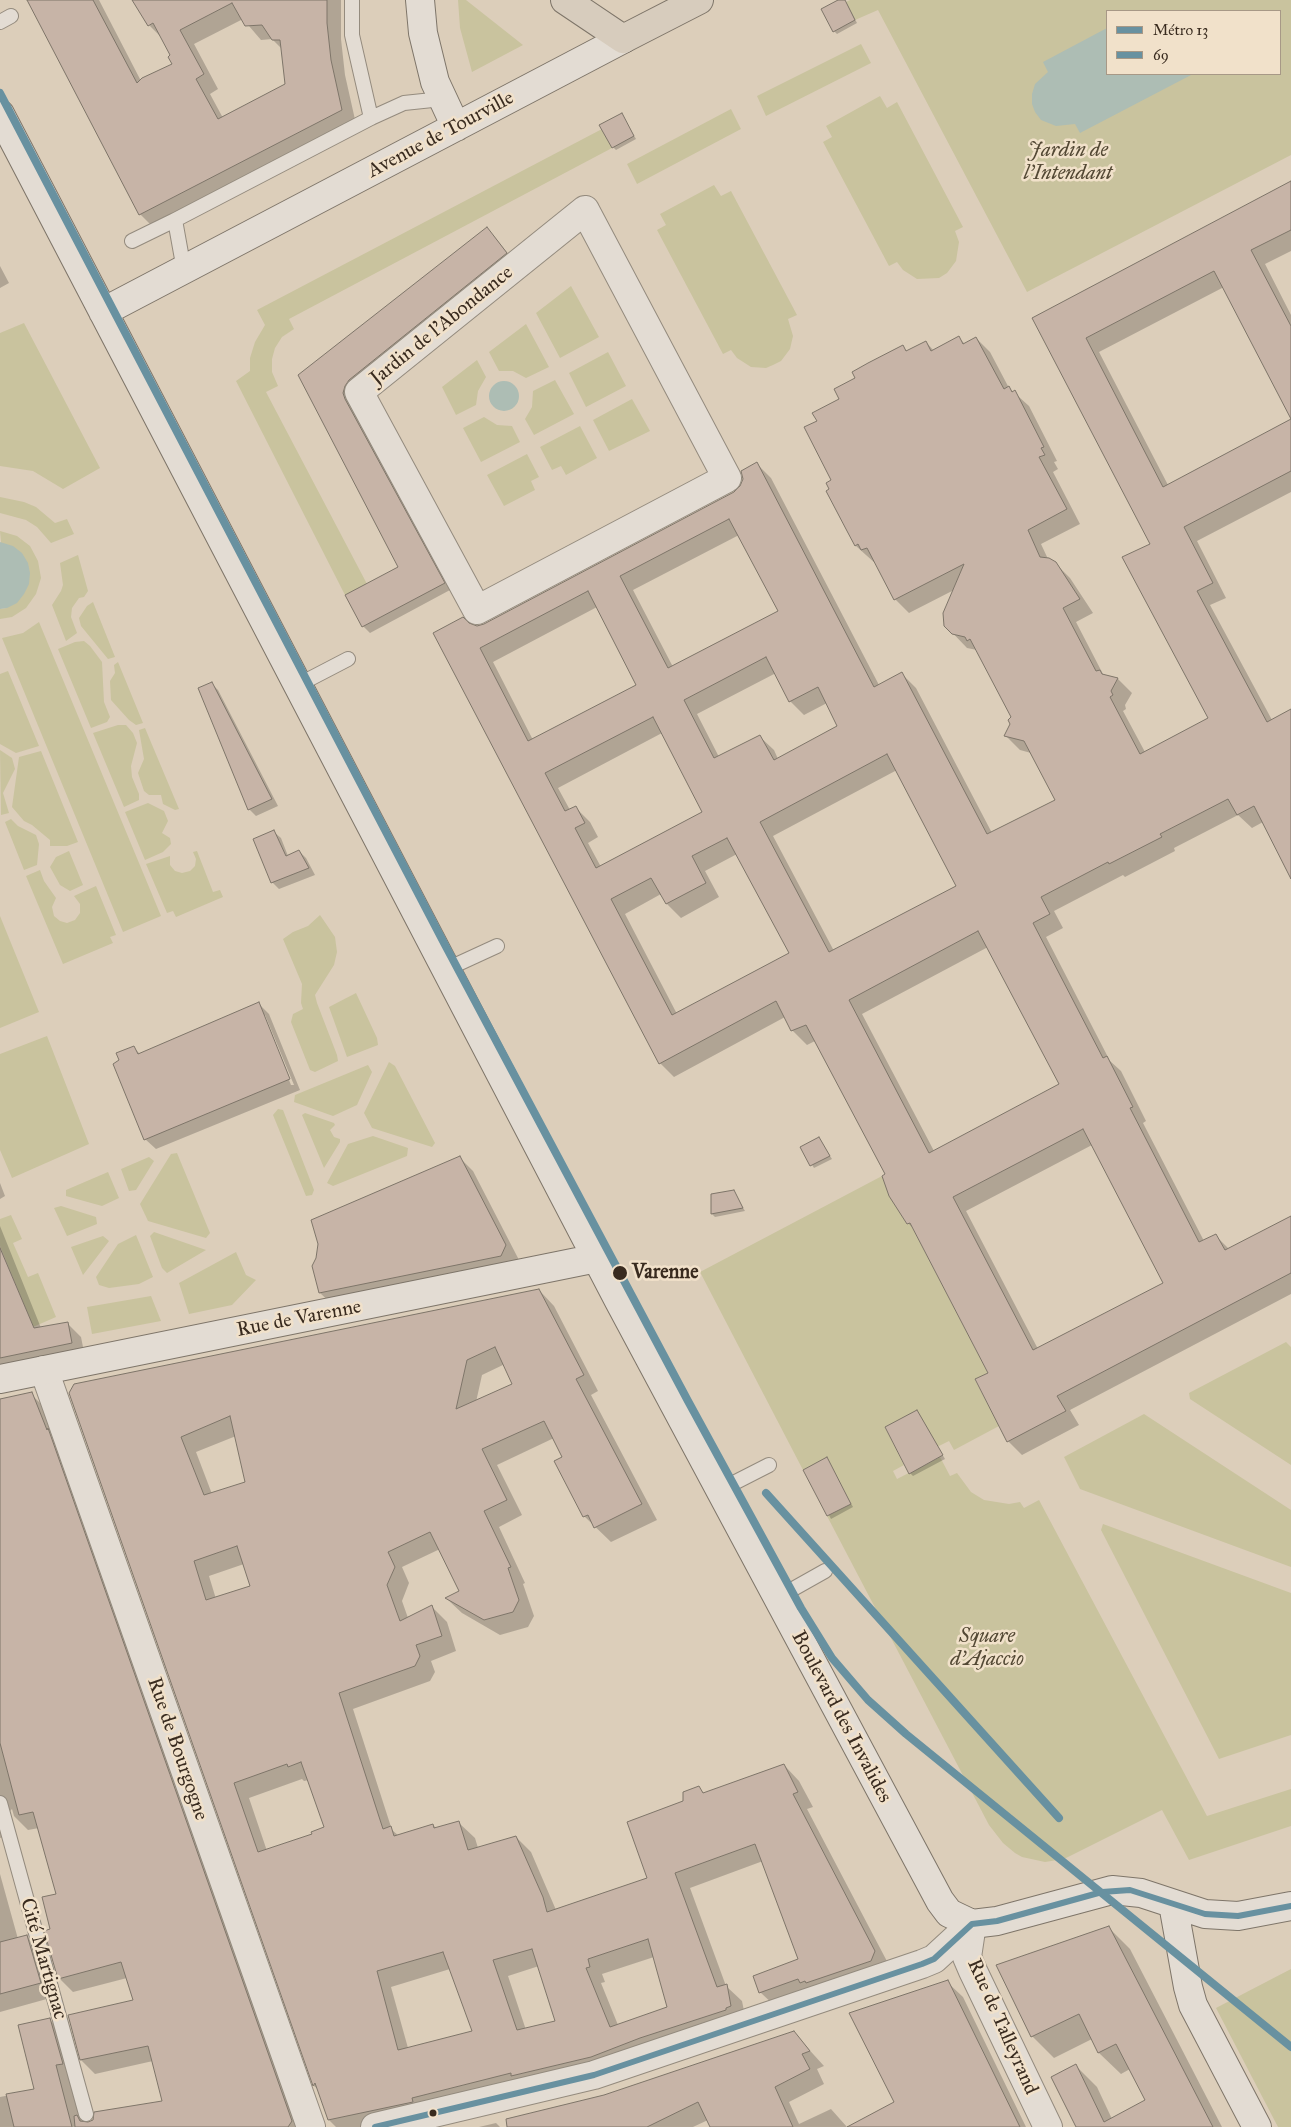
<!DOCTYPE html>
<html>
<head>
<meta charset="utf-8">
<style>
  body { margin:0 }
  #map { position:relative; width:1291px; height:2127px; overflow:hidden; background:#dcceba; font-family:"IM FELL Great Primer",serif }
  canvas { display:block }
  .legend { position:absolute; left:1106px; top:10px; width:175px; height:65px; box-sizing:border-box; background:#f1e1ca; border:1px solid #a79886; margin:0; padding:6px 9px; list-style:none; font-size:15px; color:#392b1f }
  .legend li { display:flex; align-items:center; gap:10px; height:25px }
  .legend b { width:25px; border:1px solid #a79886 }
</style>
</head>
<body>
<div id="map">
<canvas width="1291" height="2127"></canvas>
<ul class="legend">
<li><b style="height:6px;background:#6891a0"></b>Métro 13</li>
<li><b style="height:6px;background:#6891a0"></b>69</li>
</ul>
</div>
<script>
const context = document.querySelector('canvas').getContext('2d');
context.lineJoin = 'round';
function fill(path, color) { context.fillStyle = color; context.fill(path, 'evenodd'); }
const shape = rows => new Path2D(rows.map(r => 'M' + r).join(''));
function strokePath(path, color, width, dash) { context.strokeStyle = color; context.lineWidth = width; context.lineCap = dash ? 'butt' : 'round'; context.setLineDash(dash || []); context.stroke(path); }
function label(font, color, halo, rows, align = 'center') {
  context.font = font + ' "IM FELL Great Primer",serif'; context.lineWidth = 5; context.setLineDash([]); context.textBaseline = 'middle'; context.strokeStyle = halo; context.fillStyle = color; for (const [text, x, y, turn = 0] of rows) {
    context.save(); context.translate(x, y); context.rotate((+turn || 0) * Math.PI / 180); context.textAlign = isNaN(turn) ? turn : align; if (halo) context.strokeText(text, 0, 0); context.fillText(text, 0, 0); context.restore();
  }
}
fill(shape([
  [458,0,466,0,523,45,472,72,460,28],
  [850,0,1291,0,1291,155,1027,292,878,10,855,20,846,2],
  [1107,11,1280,11,1280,74,1107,74],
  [861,44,871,63,766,116,757,96],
  [880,96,887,108,897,102,963,227,955,231,959,242,956,261,947,273,939,278,917,279,903,270,897,262,889,266,823,142,832,137,826,126],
  [731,109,741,129,637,184,627,164],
  [602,129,612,148,289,319,294,329,282,337,275,348,272,359,272,372,278,386,266,392,367,584,345,595,236,381,250,371,250,358,255,342,265,325,257,310],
  [714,185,721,196,731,191,797,315,788,319,793,336,790,349,781,361,773,365,766,368,751,367,737,358,731,350,723,354,657,230,666,225,660,214],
  [571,286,599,337,560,358,536,313],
  [24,323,100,468,63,489,33,471,0,466,0,333],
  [526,324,549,367,526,378,513,371,499,371,489,352],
  [608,352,626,386,586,407,569,373],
  [477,360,486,377,478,391,476,405,456,415,442,387],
  [555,380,574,414,534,435,525,419,532,407,533,391],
  [632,399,650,431,609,451,593,420],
  [484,417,497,425,512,426,520,442,481,462,463,428],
  [580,426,597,458,566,475,561,466,552,470,540,447],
  [527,454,539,477,531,481,535,490,504,506,487,475],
  [0,497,24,502,36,507,55,523,67,519,74,534,51,543,37,527,26,520,0,513],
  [0,531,17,536,30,546,38,561,41,578,36,594,26,608,12,617,0,619,0,609,7,608],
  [78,555,88,591,84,597,79,598,72,608,71,617,77,633,66,641,52,605,61,591,63,585,60,563],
  [93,602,115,657,108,659,81,626,79,618,87,606],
  [39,622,161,916,123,932,2,638,23,633],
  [84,641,90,646,102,662,104,702,110,717,107,722,91,728,58,649,75,642],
  [118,662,143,723,136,725,129,720,111,700,110,681,115,673,114,665],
  [8,671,39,746,16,753,0,744,0,674],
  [118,725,126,725,133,733,137,743,131,766,132,777,139,794,139,800,124,807,93,733],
  [145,728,179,809,175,810,163,804,161,795,149,795,144,791,138,773,144,759,139,730],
  [0,750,12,758,15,769,3,793,9,813,1,815],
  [41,751,78,842,67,846,50,846,50,840,32,825,24,821,12,807,19,757],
  [148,803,164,811,168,821,162,833,170,838,171,844,163,852,145,860,125,812],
  [11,819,18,826,36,835,39,844,37,865,24,870,5,822],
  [69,851,83,885,70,891,60,885,50,867,56,857],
  [197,851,213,892,220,890,223,897,176,917,173,911,167,913,146,864,170,856,170,865,175,871,182,873,190,871,195,866,196,859,193,852],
  [40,870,44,881,56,898,52,907,54,916,60,921,67,923,75,920,80,913,80,904,74,896,96,886,116,935,110,937,113,943,63,964,26,876],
  [320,915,335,937,337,952,334,965,315,995,317,1003,337,1055,338,1061,315,1072,310,1070,291,1022,293,1014,303,1009,301,1003,302,984,283,939,293,932,308,926],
  [0,916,39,1012,0,1028],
  [356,993,377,1038,378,1045,347,1057,329,1007],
  [47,1036,89,1144,12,1178,0,1150,0,1054],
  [389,1062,395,1066,435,1143,432,1147,372,1128,364,1113],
  [368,1065,372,1072,357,1105,333,1116,294,1102,295,1095],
  [278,1109,283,1110,314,1190,312,1195,306,1196,273,1115],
  [305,1113,334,1123,335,1125,330,1130,334,1137,340,1139,340,1142,324,1168,302,1115],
  [373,1136,408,1148,407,1156,333,1186,327,1183,348,1144],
  [177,1153,210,1233,206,1238,148,1221,140,1204,171,1154],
  [149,1157,154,1161,136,1190,129,1191,121,1169],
  [108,1172,119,1198,102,1206,66,1196,66,1190],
  [882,1176,905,1221,907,1224,910,1223,988,1373,975,1380,999,1426,954,1450,949,1441,925,1453,885,1427,904,1465,893,1471,897,1479,940,1457,950,1476,957,1473,971,1492,984,1500,1009,1504,1020,1502,1024,1508,1039,1500,1207,1816,1291,1789,1291,1826,1189,1860,1162,1810,1064,1859,1045,1862,1022,1857,1015,1853,1003,1843,989,1825,827,1516,851,1503,827,1458,803,1470,700,1272],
  [61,1206,96,1217,97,1224,67,1236,54,1208],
  [11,1215,22,1239,13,1243,28,1277,38,1273,56,1317,33,1327,0,1246,0,1219],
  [154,1232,206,1250,167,1273,162,1268,150,1236],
  [136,1235,153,1277,139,1284,109,1288,99,1285,96,1277,118,1244],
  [103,1236,109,1241,83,1275,71,1247],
  [236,1252,246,1275,256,1280,232,1305,189,1314,179,1283],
  [151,1296,161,1321,92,1334,87,1307],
  [1286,1342,1291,1347,1291,1465,1190,1399,1189,1393],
  [1144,1414,1291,1510,1291,1567,1080,1489,1064,1457],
  [1103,1524,1291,1593,1291,1735,1219,1759,1101,1530],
  [1291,1969,1291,2127,1278,2127,1216,2008]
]), '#c9c39e');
fill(shape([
  [1107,28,1107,74,1193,74,1080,133,1075,124,1056,126,1041,120,1035,112,1032,104,1032,94,1035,84,1048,72,1043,62],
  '489 396a15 15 0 1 1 30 0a15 15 0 1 1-30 0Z',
  [0,542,13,546,22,553,28,563,30,573,29,584,24,594,17,603,7,608,0,609]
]), '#adbdb4');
fill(shape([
  [28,0,99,0,141,81,174,64,163,39,149,25,134,0,341,0,341,39,345,75,356,124,155,229,140,214],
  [243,19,261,40,272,39,282,49,286,85,223,118,210,94,218,89,194,44],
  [841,0,846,2,857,23,837,34,834,31],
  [622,115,636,139,616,150,613,147],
  [1291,182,1291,251,1265,264,1291,315,1291,416,1224,287,1099,352,1168,485,1291,420,1291,492,1197,541,1226,598,1210,605,1272,720,1291,710,1291,876,1263,822,1252,828,1238,815,1174,848,1175,851,1125,877,1123,875,1054,911,1063,928,1046,937,1110,1061,1121,1071,1146,1121,1143,1123,1204,1241,1216,1236,1229,1249,1291,1217,1291,1294,1070,1410,1079,1425,1022,1455,1008,1441,990,1373,916,1231,908,1223,886,1175,815,1041,807,1045,792,1030,785,1017,674,1077,660,1063,469,625,477,627,485,625,735,493,757,464,771,478,879,685,902,674,916,688,992,833,1056,800,1031,753,1020,750,1006,736,1013,718,977,650,967,648,945,625,954,590,909,613,895,599,876,564,856,546,831,490,833,481,818,421,841,399,857,379,903,347,907,351,926,342,934,351,959,338,965,344,976,338,990,352,1009,388,1029,406,1057,461,1054,462,1058,469,1053,472,1080,524,1041,544,1048,559,1055,563,1070,578,1093,613,1076,622,1104,676,1118,679,1132,693,1125,705,1126,709,1123,711,1145,752,1209,718,1151,544,1033,318],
  [739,535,779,611,673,667,633,590],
  [597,607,638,685,533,740,493,662],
  [776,673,790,701,804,715,827,703,839,726,778,759,774,750,759,736,719,757,697,714],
  [662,733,703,812,601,867,588,843,598,837,590,822,576,808,570,810,558,788],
  [897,770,957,886,834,951,773,836],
  [737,854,790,954,677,1014,625,914,661,894,667,904,681,918,719,897,705,871],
  [988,947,1061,1085,934,1151,862,1014],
  [1092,1145,1164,1283,1038,1349,966,1211],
  [493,235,513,260,349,400,351,407,450,590,370,633,363,626,347,596,400,568,299,375],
  [0,266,9,283,0,288],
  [211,683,218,690,278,806,256,816,249,809],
  [274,832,281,838,288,856,299,851,306,858,315,875,279,889,272,882,255,840],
  [259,1004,269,1014,300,1090,156,1149,145,1139,121,1060,133,1047,140,1054],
  [263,1015,265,1015,294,1085,291,1085],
  [819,1139,832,1159,814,1168,802,1148],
  [459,1157,473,1171,519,1260,334,1306,320,1293],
  [0,1183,5,1196,0,1199],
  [733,1191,745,1211,715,1217,712,1214,713,1195],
  [0,1226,41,1328,67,1323,81,1337,85,1357,0,1375],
  [539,1290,554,1306,598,1391,591,1395,657,1520,611,1542,584,1516,556,1462,564,1458,554,1438,497,1465,522,1515,499,1527,525,1583,523,1584,534,1616,528,1627,500,1635,462,1613,447,1599,461,1592,440,1549,402,1567,409,1583,402,1601,408,1618,431,1606,447,1622,456,1651,431,1661,435,1672,430,1681,353,1709,392,1830,399,1836,433,1825,437,1829,459,1823,475,1838,478,1848,516,1837,531,1852,556,1910,649,1879,684,1801,699,1788,705,1794,784,1765,799,1781,813,1807,807,1809,890,1967,776,2007,760,1992,799,1960,763,1861,690,1888,726,1986,742,2001,746,2021,387,2127,336,2127,329,2120,319,2090,314,2086,70,1393],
  [505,1364,514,1384,476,1402,482,1375],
  [236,1436,247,1483,212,1494,196,1452],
  [244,1564,252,1587,216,1599,209,1576],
  [302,1779,304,1781,309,1780,325,1828,313,1835,267,1851,249,1798],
  [654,1957,669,2008,618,2025,601,1983,605,1982,602,1974],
  [539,1966,557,2022,526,2030,508,1976],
  [450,1969,473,2032,408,2048,391,1987],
  [31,1394,45,1408,303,2127,0,2127,0,2097,35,2090,50,2020,64,2034,76,2078,69,2079,82,2122,88,2124,164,2102,153,2061,95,2074,81,2060,134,2001,127,1978,73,1992,59,1978,51,1930,58,1895,39,1828,28,1830,14,1816,12,1809,5,1816,9,1835,0,1838,0,1400],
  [919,1415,945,1459,913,1476,910,1473],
  [827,1459,853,1507,831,1519,805,1470],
  [0,1874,18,1939,27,1936,41,1950,54,1997,0,2012],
  [1109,1928,1130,1949,1222,2127,1077,2127,1076,2066,1097,2087,1112,2119,1146,2100,1130,2069,1121,2074,1099,2053,1092,2039,1054,2058,1032,2036],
  [947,1982,963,1997,1026,2127,880,2127,896,2103],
  [794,2033,824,2066,817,2069,824,2084,789,2102,799,2124,831,2109,847,2127,711,2127,708,2120,693,2127,548,2127,604,2096],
  [496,2123,500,2127,479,2127]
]), '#0003');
const building = shape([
  [27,0,93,0,137,83,142,78,172,64,168,57,170,55,153,23,148,26,132,0,327,0,327,23,331,60,342,110,139,215,27,0],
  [232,3,245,26,262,25,272,40,280,40,285,84,218,119,196,79,204,74,180,30,232,3],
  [838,0,845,0,855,20,833,32,821,9,838,0],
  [622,113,634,136,612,148,599,125,622,113],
  [1291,181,1291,230,1251,250,1291,326,1291,419,1214,271,1086,338,1163,487,1291,419,1291,471,1184,527,1213,583,1197,591,1267,722,1291,709,1291,879,1254,806,1237,815,1228,799,1160,834,1162,837,1109,864,1108,862,1041,897,1050,914,1033,923,1103,1058,1107,1056,1133,1107,1130,1108,1199,1242,1216,1234,1225,1250,1291,1216,1291,1273,1057,1396,1066,1411,1007,1442,975,1379,988,1373,910,1223,907,1224,889,1196,882,1176,885,1174,806,1025,791,1031,776,1001,659,1064,433,633,463,617,469,623,477,626,484,624,734,492,740,486,743,479,741,471,757,462,874,687,902,672,987,834,1055,800,1024,741,1004,736,1010,724,1008,720,1011,717,970,639,967,641,965,637,952,634,944,626,943,613,964,564,894,600,867,548,861,550,858,544,855,546,847,531,826,491,829,489,826,483,831,480,804,427,817,421,812,413,839,399,834,389,855,378,852,372,868,363,903,345,906,351,926,341,931,351,959,336,963,344,976,337,1004,389,1009,386,1012,392,1015,390,1044,447,1041,448,1045,455,1039,457,1067,509,1028,530,1040,557,1049,558,1056,562,1080,599,1063,608,1096,671,1100,670,1102,674,1118,678,1111,691,1113,695,1110,697,1140,754,1208,718,1122,557,1150,544,1032,318,1291,181],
  [729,519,778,611,668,668,620,576,729,519],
  [588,591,636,685,528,741,480,648,588,591],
  [766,657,789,702,818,687,837,726,774,760,760,735,714,758,684,700,766,657],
  [653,717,702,812,596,868,575,828,585,823,576,806,565,811,545,773,653,717],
  [887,754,956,886,829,952,760,822,887,754],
  [727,838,789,953,672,1015,611,899,651,878,666,904,706,883,692,856,727,838],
  [978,931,1059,1084,929,1153,849,1000,978,931],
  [1083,1129,1163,1283,1033,1350,953,1197,1083,1129],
  [487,227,507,253,349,380,345,386,343,393,345,399,445,583,362,627,345,595,398,567,298,375,487,227],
  [212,682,272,799,248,810,198,688,212,682],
  [274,830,286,856,299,850,309,868,271,883,253,839,274,830],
  [259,1002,290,1079,144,1140,113,1064,119,1060,116,1053,134,1046,138,1054,259,1002],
  [819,1137,830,1156,810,1166,800,1147,819,1137],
  [460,1156,506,1245,501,1256,319,1293,312,1266,316,1258,318,1244,311,1220,460,1156],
  [734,1190,743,1208,711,1214,711,1194,734,1190],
  [0,1248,34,1328,68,1322,72,1343,0,1358,0,1248],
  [539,1289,584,1375,576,1379,642,1504,594,1528,588,1515,583,1517,554,1461,562,1457,544,1421,482,1449,507,1500,484,1511,511,1567,508,1568,519,1600,513,1612,484,1620,445,1598,459,1591,430,1532,388,1552,395,1567,387,1585,400,1621,432,1605,442,1636,416,1645,420,1656,415,1666,339,1693,383,1829,391,1826,394,1836,433,1824,434,1828,459,1821,468,1850,516,1836,543,1897,547,1912,647,1878,627,1822,683,1801,683,1792,699,1786,703,1793,784,1764,798,1792,793,1794,875,1951,871,1961,806,1983,805,1981,800,1983,798,1979,759,1993,753,1976,798,1959,755,1844,675,1873,717,1987,727,1984,731,2006,726,2008,726,2010,640,2038,591,2057,511,2076,511,2073,412,2098,413,2102,328,2120,315,2083,313,2086,69,1393,74,1384,539,1289],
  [495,1347,512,1384,456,1409,467,1360,495,1347],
  [230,1416,245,1482,204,1495,181,1437,230,1416],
  [237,1546,250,1586,206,1600,194,1561,237,1546],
  [301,1762,324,1827,311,1832,312,1834,258,1852,234,1783,287,1764,288,1767,301,1762],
  [648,1939,667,2007,610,2027,586,1968,590,1967,588,1959,648,1939],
  [532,1949,555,2021,517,2030,493,1960,532,1949],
  [443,1952,472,2031,398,2050,377,1971,443,1952],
  [32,1392,47,1430,48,1428,292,2121,288,2127,75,2127,74,2116,77,2115,80,2121,88,2122,93,2120,94,2112,162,2101,148,2046,80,2060,68,2015,133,2000,121,1962,58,1979,44,1931,50,1929,42,1897,56,1894,33,1812,19,1815,0,1743,0,1399,32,1392],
  [917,1410,943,1455,909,1474,885,1427,917,1410],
  [827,1457,851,1504,827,1516,803,1470,827,1457],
  [1109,1926,1125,1957,1213,2127,1076,2127,1051,2077,1076,2064,1104,2122,1145,2100,1116,2044,1098,2053,1079,2014,1031,2037,996,1965,1109,1926],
  [27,1935,41,1983,0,1994,0,1942,27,1935],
  [948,1980,1020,2127,847,2127,894,2102,849,2013,948,1980],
  [50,2018,63,2064,56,2065,72,2127,14,2127,6,2094,34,2089,18,2025,50,2018],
  [794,2031,810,2051,802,2054,810,2069,775,2087,793,2127,710,2127,698,2102,647,2127,507,2127,506,2119,604,2095,794,2031]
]);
fill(building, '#c7b4a7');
strokePath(building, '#7e7569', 1);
const lane = shape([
  [352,0,352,35,371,118],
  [0,22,11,16],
  [132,241,175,220],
  [184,270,175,220,371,118,404,103,442,99],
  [298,685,348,659],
  [447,969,497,946],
  [720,1490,769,1465],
  [777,1598,825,1571],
  [0,1803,86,2114]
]);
const street = shape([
  [585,210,727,478,477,610,359,392,585,210],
  [44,1370,311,2127],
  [972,1924,967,1957,973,1971,1048,2127],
  [375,2127,594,2075,922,1964,934,1959,972,1924]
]);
const secondary = shape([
  [420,0,423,33,435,82,456,127],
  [0,114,619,1301,940,1901,949,1913,972,1924,997,1921,1112,1890,1141,1893,1205,1914,1238,1916,1291,1906],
  [103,312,623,39],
  [0,1379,597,1258],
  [1173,1904,1188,1987,1193,2005,1257,2127]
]);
const primary = shape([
  [565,0,623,39,699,0]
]);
strokePath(lane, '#948b7e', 16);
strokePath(street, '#948b7e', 30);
strokePath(secondary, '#7e7569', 30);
strokePath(primary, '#7e7569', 30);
strokePath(lane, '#e3dcd3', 14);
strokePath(street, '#e3dcd3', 28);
strokePath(secondary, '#e3dcd3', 28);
strokePath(primary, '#d7ccbd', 28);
strokePath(shape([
  [375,2127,594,2075,922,1964,934,1959,972,1924,997,1921,1102,1892,1130,1890,1205,1914,1238,1916,1291,1906]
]), '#6891a0', 6);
strokePath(shape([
  [0,93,444,943,688,1401,801,1608,832,1658,868,1700,906,1734,1291,2047],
  [766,1493,1059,1818]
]), '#6891a0', 8);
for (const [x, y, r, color] of [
  [620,1273,8,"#392b1f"],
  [433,2113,4.5,"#392b1f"]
]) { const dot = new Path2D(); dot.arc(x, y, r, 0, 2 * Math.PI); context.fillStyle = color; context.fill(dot); strokePath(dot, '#f1e1ca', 2); }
label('20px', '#392b1f', '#f1e1ca', [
  ["Avenue de Tourville",441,135,-28],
  ["Jardin de l'Abondance",442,326,-39],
  ["Rue de Varenne",299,1319,-11],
  ["Boulevard des Invalides",841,1717,62],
  ["Rue de Bourgogne",177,1749,71],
  ["Cité Martignac",43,1959,74],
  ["Rue de Talleyrand",1002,2027,66]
]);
label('italic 20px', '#534834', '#f1e1ca', [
  ["Jardin de",1068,151],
  ["l'Intendant",1068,174],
  ["Square",987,1637],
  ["d'Ajaccio",987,1660]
]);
label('bold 20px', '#392b1f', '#f1e1ca', [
  ["Varenne",632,1273]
], 'left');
</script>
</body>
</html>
